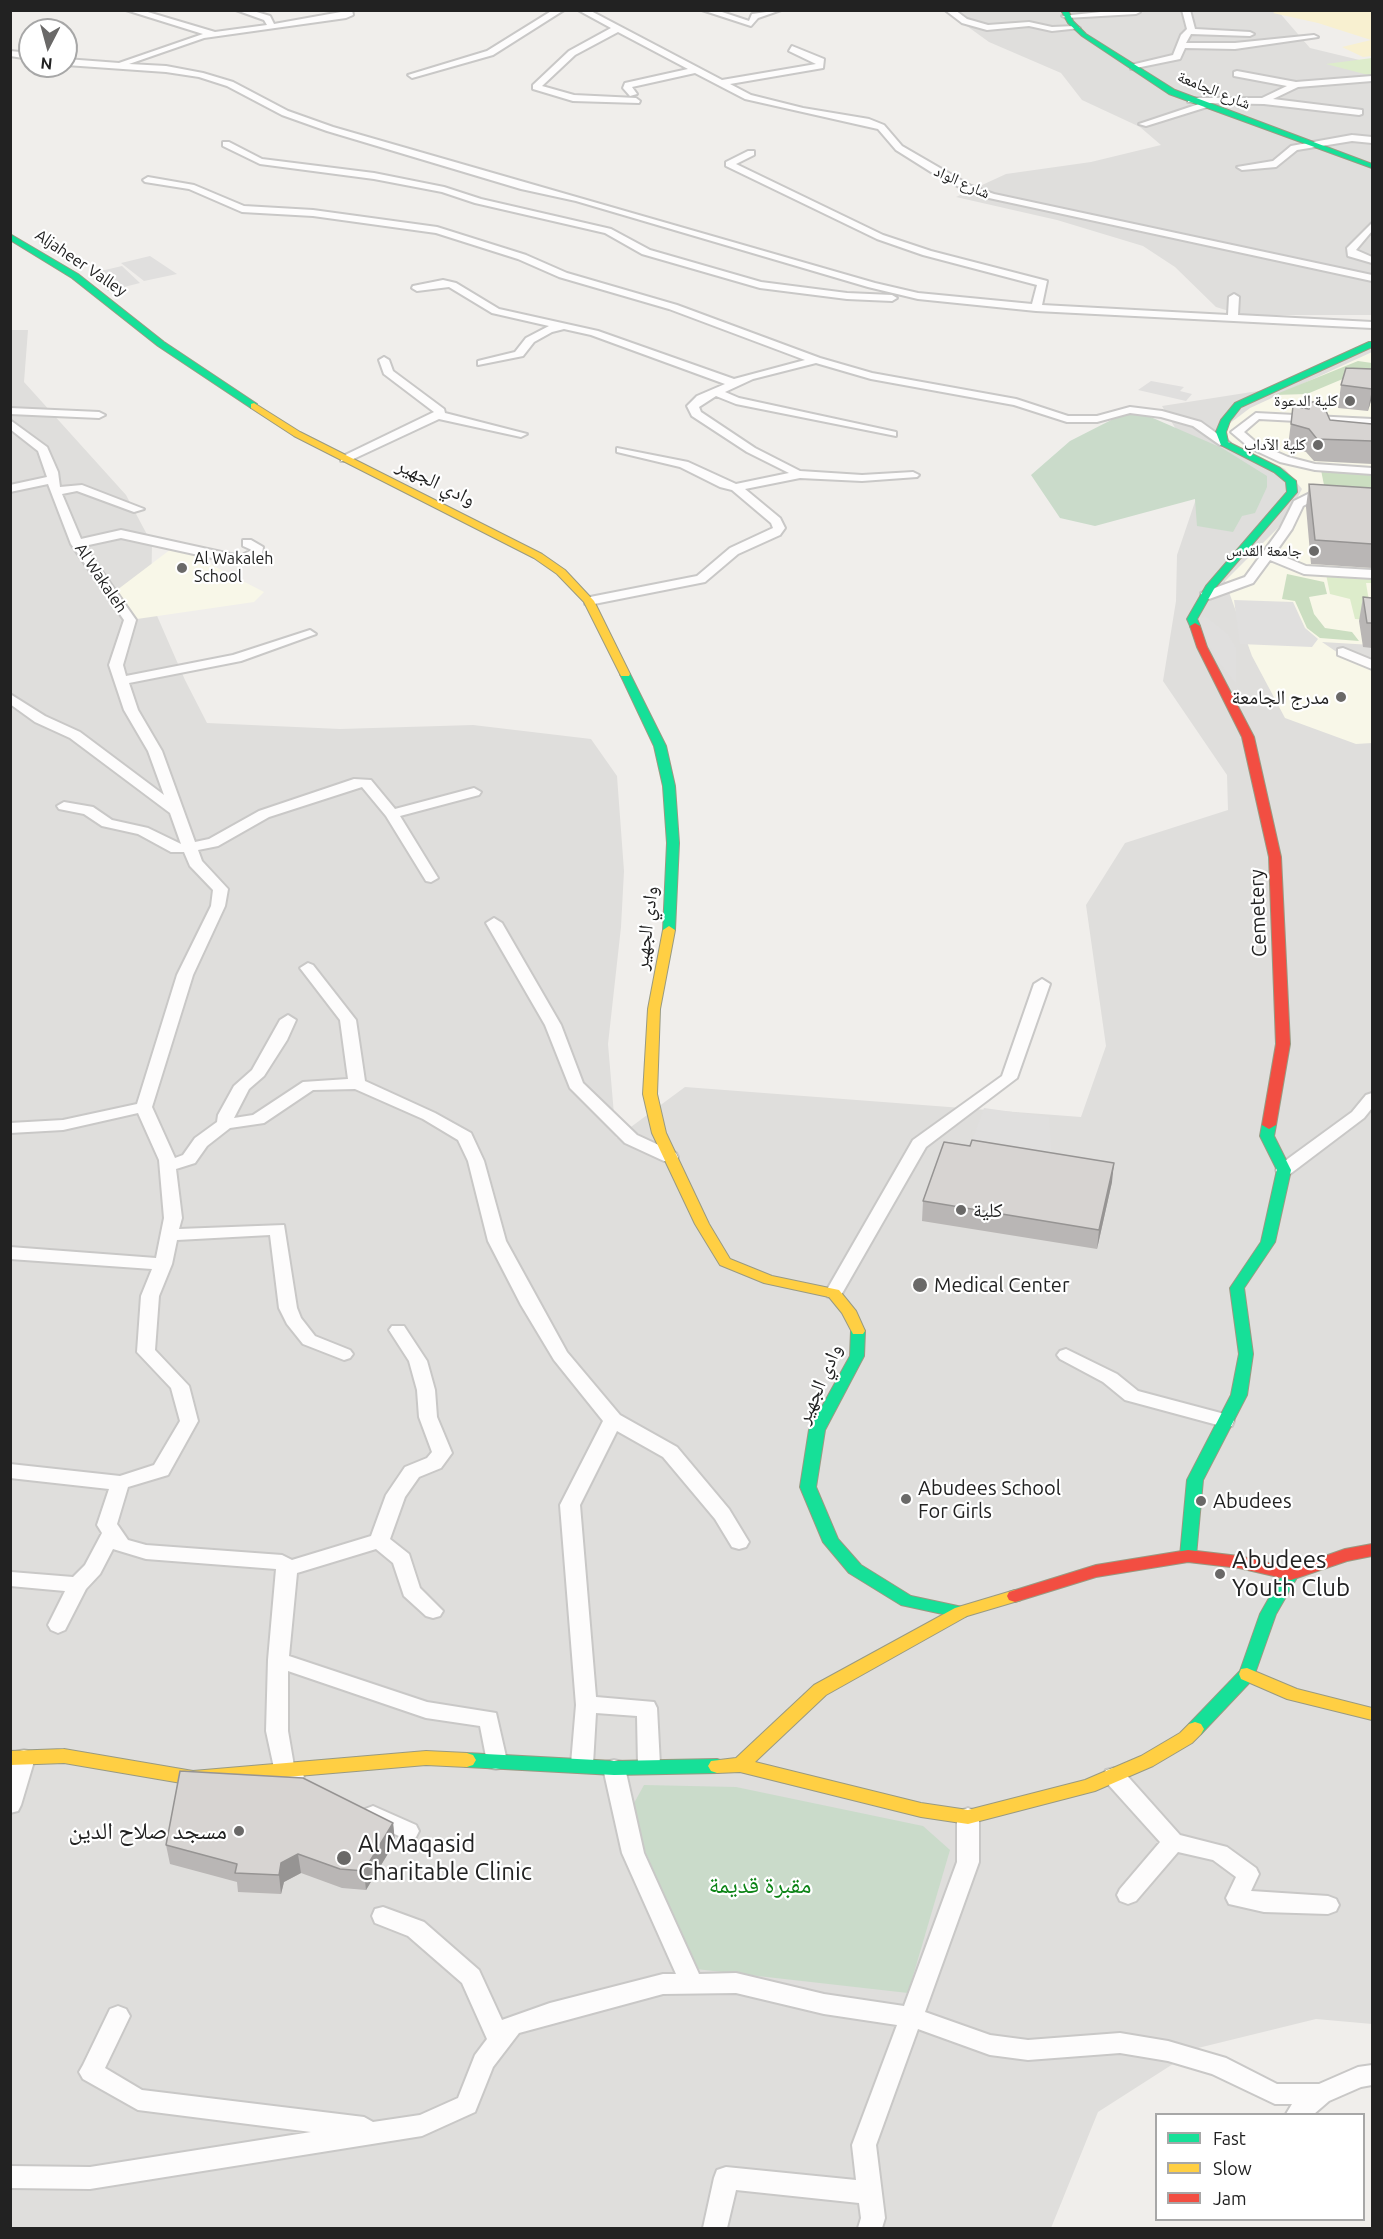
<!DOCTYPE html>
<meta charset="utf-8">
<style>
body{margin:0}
#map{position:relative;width:1383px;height:2239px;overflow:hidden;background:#f0eeeb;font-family:Ubuntu,sans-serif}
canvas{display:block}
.frame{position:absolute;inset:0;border:12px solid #222;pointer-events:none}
.legend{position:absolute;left:1155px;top:2113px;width:210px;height:108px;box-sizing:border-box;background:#fff;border:2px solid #a7a7a7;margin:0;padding:8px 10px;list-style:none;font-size:18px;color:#222}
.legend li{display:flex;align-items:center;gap:12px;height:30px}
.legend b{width:30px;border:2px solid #a7a7a7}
.north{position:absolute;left:18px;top:18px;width:60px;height:60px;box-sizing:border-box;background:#fff;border:2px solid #a7a7a7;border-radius:50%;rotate:186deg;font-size:16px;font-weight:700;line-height:24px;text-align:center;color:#222}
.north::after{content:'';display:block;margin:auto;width:21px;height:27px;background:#6a6968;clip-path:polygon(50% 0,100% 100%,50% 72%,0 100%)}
</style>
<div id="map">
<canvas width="1383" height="2239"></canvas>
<div class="frame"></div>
<ul class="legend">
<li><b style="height:8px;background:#16e098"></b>Fast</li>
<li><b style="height:8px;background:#ffcf43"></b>Slow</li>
<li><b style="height:8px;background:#f24e42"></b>Jam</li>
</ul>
<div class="north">N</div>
</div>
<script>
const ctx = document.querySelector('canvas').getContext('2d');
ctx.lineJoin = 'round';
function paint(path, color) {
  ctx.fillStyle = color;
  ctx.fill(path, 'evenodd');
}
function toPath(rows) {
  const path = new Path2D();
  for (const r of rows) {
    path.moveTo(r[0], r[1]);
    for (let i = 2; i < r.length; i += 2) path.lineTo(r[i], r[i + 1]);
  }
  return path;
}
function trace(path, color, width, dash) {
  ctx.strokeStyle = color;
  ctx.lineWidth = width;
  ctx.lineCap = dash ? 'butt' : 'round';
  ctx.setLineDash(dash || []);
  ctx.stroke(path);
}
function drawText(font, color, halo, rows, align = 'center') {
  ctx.font = font + ' Ubuntu,"Noto Naskh Arabic",sans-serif';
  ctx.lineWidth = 4.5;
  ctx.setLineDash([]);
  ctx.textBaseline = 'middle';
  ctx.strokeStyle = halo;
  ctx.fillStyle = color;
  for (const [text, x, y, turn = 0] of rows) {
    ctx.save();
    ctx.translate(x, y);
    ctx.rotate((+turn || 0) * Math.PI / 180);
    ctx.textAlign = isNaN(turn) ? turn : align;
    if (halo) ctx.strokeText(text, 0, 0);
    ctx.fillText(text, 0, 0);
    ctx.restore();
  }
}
paint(toPath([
 [946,11,1278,11,1310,48,1372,63,1372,315,1242,315,1216,307,1175,267,1143,246,1057,220,956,197,1006,174,1091,162,1161,145,1140,127,1082,100,1061,73,989,42],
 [10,330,28,330,24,382,126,495,152,544,151,602,185,680,207,723,340,729,473,725,591,739,617,776,624,871,621,927,608,1044,616,1138,685,1087,1081,1117,1106,1046,1086,905,1125,843,1228,810,1227,775,1163,681,1176,601,1177,555,1199,490,1186,446,1162,406,1271,389,1372,345,1372,2024,1316,2019,1198,2048,1098,2112,1051,2228,11,2228]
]), '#dfdedc');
paint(toPath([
 [1372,352,1372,645,1322,642,1347,659,1372,667,1372,743,1356,744,1285,718,1252,656,1225,581,1285,521,1302,489,1285,469,1231,442,1226,435,1229,424,1250,408],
 [175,546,264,592,254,602,137,619,117,590]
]), '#f8f7e8');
paint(toPath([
 [1372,58,1372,76,1326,64],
 [1326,574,1372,576,1372,583,1366,583,1372,620,1355,619,1350,599,1330,594]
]), '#ddeccb');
paint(toPath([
 [1358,361,1372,363,1372,380,1345,378,1307,394,1274,395],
 [1321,470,1372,473,1372,493,1325,490],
 [1287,574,1324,582,1327,594,1309,597,1314,614,1325,628,1352,632,1359,641,1320,638,1307,628,1295,601,1282,599]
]), '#cbdec1');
paint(toPath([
 [1276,11,1372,11,1372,56,1363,57,1342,47,1371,40,1318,23,1273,13]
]), '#f8f0d0');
paint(toPath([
 [1123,414,1146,415,1222,448,1267,476,1267,487,1255,513,1242,516,1233,532,1197,526,1195,499,1095,526,1060,518,1031,475,1070,441],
 [644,1785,736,1787,923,1826,950,1850,908,1993,696,1969,639,1837,633,1805]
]), '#cadbca');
paint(toPath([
 [150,256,177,274,144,281,121,263],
 [122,266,140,283,108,291,88,274],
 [1151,381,1184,387,1180,391,1192,394,1186,401,1138,390],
 [1234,600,1293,602,1305,628,1318,639,1312,647,1240,644],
 [1204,615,1228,634,1236,648,1236,684,1216,659,1199,622],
 [984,1108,1049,1117,1052,1162,971,1143]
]), '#e0dfde');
const street = toPath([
 [126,10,141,10,215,32,267,25,264,20,236,10,250,10,270,16,274,24,352,10,353,15,346,18,204,38,129,64,166,66,203,73,233,82,288,111,333,127,875,283,918,293,1032,304,1037,285,923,255,877,239,726,166,726,162,748,151,754,151,754,155,736,164,883,235,931,251,1047,281,1042,305,1228,315,1229,297,1234,294,1239,297,1238,315,1372,322,1372,328,1036,311,918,299,868,287,576,201,521,189,327,131,282,115,227,86,199,77,166,72,66,65,66,59,119,63,203,34,126,10],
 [553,10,564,10,493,55,412,78,408,75,487,51,553,10],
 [578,10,589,10,722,80,816,64,789,51,792,46,824,59,823,68,730,84,751,95,803,108,869,119,884,125,902,146,971,186,994,194,1372,275,1372,281,989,198,965,190,931,172,896,150,878,129,745,99,695,73,632,87,637,94,630,96,623,88,625,83,688,69,618,32,575,55,542,86,574,95,636,98,640,101,639,103,573,101,533,89,533,85,569,51,611,28,578,10],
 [702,10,716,10,749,21,752,14,781,10,758,18,751,26,702,10],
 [945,10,955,10,967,19,988,25,1029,22,1052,27,1076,26,1080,28,1052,31,1029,26,987,30,962,23,945,10],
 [1120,10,1140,12,1136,14,1066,18,1062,16,1120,10],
 [1182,10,1190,10,1195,29,1250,32,1254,34,1250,36,1191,34,1186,43,1235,43,1314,35,1318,37,1235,49,1185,48,1180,59,1131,69,1131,65,1173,55,1181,35,1187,29,1182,10],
 [10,51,30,53,30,59,10,56,10,51],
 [1237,71,1296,82,1372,76,1372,81,1298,87,1273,99,1362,110,1362,114,1359,115,1264,104,1206,103,1207,107,1146,126,1139,124,1202,103,1188,102,1188,98,1262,98,1287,86,1234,76,1234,72,1237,71],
 [1352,135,1372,137,1372,143,1352,141,1297,150,1276,167,1242,170,1237,167,1273,161,1291,146,1352,135],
 [223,142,229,142,262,159,374,173,444,187,481,199,611,229,650,250,761,282,847,293,892,295,897,298,892,301,847,299,760,288,642,254,605,233,475,203,442,192,374,179,260,164,223,146,223,142],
 [148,177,194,185,244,206,313,210,437,227,526,255,567,273,677,305,820,358,872,373,1016,399,1068,416,1097,416,1130,407,1162,411,1201,422,1230,443,1220,445,1193,426,1161,417,1130,413,1097,422,1067,422,1014,405,871,379,816,363,753,379,725,392,739,398,896,432,896,436,736,404,716,396,699,407,701,412,755,448,800,471,862,475,913,472,919,475,917,477,862,481,800,478,745,489,780,518,785,528,780,535,738,554,705,582,589,605,585,604,585,598,697,576,730,548,773,528,771,523,732,490,720,487,680,467,617,452,617,448,688,462,736,484,789,473,747,452,692,416,687,406,697,396,725,384,591,335,564,329,552,332,534,342,523,356,478,365,478,361,515,352,526,338,549,326,492,313,449,287,417,291,412,288,413,286,443,280,456,283,499,309,598,331,734,379,805,360,669,309,559,277,518,259,436,233,313,216,242,212,189,189,145,182,143,180,148,177],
 [1372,223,1372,231,1356,250,1372,257,1372,263,1348,256,1347,248,1372,223],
 [384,357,389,360,393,371,444,409,445,413,527,434,521,437,439,419,349,461,341,461,341,457,434,412,384,374,379,360,384,357],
 [10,408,99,412,105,415,99,418,10,414,10,408],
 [1256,413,1372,419,1372,425,1259,419,1244,432,1258,444,1288,457,1315,464,1372,468,1372,474,1315,470,1280,462,1250,448,1231,432,1256,413],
 [10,420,47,447,58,472,60,487,82,485,144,509,134,512,77,491,62,494,81,539,121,530,235,555,242,555,252,550,243,546,243,540,251,540,263,547,262,554,249,562,235,563,121,538,84,546,136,620,123,665,126,676,233,655,310,630,316,634,241,661,129,683,138,710,162,751,195,842,209,839,259,811,354,779,371,780,395,809,474,788,481,792,479,795,400,816,438,878,431,882,426,881,386,816,362,787,269,817,218,846,198,850,202,861,228,889,225,906,193,975,152,1107,175,1158,183,1155,195,1138,217,1122,218,1115,234,1086,252,1070,280,1020,288,1015,296,1020,287,1040,264,1076,249,1089,234,1118,253,1115,303,1082,348,1079,340,1020,300,968,308,963,313,965,356,1020,365,1081,435,1113,471,1133,484,1161,506,1241,567,1352,620,1415,677,1447,729,1509,749,1542,746,1547,739,1549,732,1547,715,1519,663,1457,617,1431,580,1505,596,1697,654,1702,657,1708,660,1765,657,1771,649,1773,641,1771,638,1765,637,1716,596,1713,593,1764,590,1770,582,1772,574,1770,571,1764,576,1705,560,1505,603,1421,554,1360,521,1305,488,1241,468,1161,458,1140,423,1119,355,1089,313,1090,264,1123,230,1128,207,1146,195,1163,176,1169,182,1218,179,1229,284,1225,297,1308,301,1318,315,1336,350,1350,353,1354,350,1358,344,1360,303,1344,287,1324,279,1308,270,1235,177,1240,172,1264,159,1296,155,1350,189,1386,198,1421,168,1475,128,1487,117,1524,128,1540,146,1545,282,1555,292,1560,371,1536,386,1495,405,1467,427,1458,432,1452,419,1417,417,1390,409,1361,389,1330,392,1326,404,1326,427,1361,435,1390,437,1417,452,1453,441,1468,419,1477,405,1497,390,1539,409,1554,420,1588,443,1611,440,1616,433,1618,426,1616,404,1596,393,1563,376,1549,297,1573,289,1656,427,1702,496,1713,507,1761,504,1767,496,1769,488,1767,480,1726,426,1718,288,1671,288,1731,294,1766,304,1776,301,1782,293,1784,276,1777,266,1731,268,1660,276,1569,146,1559,113,1549,100,1574,86,1589,65,1630,58,1633,51,1630,48,1625,65,1591,10,1586,11,1572,73,1577,85,1565,102,1533,97,1525,109,1489,10,1478,10,1464,120,1476,154,1465,180,1421,171,1388,137,1352,141,1296,152,1269,10,1259,10,1247,156,1258,164,1218,159,1160,138,1113,63,1130,10,1133,10,1123,63,1120,137,1104,177,975,211,906,213,890,190,866,184,852,171,852,138,834,102,826,84,814,59,809,57,806,64,802,93,807,112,820,148,828,181,844,170,813,70,738,35,722,10,704,10,694,45,716,80,732,164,795,148,751,124,710,109,665,124,620,71,544,48,484,10,492,10,485,47,477,38,451,10,429,10,420],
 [1320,488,1372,491,1372,498,1322,496,1303,506,1292,529,1275,553,1306,566,1372,570,1372,578,1304,574,1270,560,1253,583,1209,599,1201,599,1201,593,1245,577,1280,529,1294,501,1320,488],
 [1343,648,1372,660,1372,669,1338,655,1338,649,1343,648],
 [494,918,502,923,561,1025,583,1083,637,1135,676,1153,678,1157,676,1161,664,1161,625,1143,570,1088,545,1025,486,923,494,918],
 [1042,979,1050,984,1017,1078,926,1147,840,1297,828,1297,825,1293,913,1140,1002,1076,1034,984,1042,979],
 [1372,1093,1372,1108,1364,1118,1290,1174,1278,1174,1276,1170,1278,1166,1352,1112,1366,1095,1372,1093],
 [1066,1349,1117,1374,1138,1391,1232,1416,1234,1421,1232,1426,1225,1427,1125,1400,1103,1382,1060,1359,1057,1355,1060,1351,1066,1349],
 [24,1750,32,1752,35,1758,21,1805,18,1811,10,1813,10,1767,16,1752,24,1750],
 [614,1760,622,1762,625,1768,644,1853,699,1974,736,1973,824,1994,904,2006,957,1862,957,1817,960,1811,968,1808,976,1811,979,1817,979,1862,925,2012,990,2035,1028,2040,1120,2033,1168,2041,1226,2058,1277,2084,1319,2084,1358,2067,1372,2065,1372,2085,1361,2087,1329,2101,1314,2114,1286,2114,1292,2104,1275,2104,1212,2074,1168,2061,1120,2053,1028,2060,990,2055,918,2029,876,2145,885,2218,882,2228,858,2228,861,2218,859,2203,736,2190,727,2228,703,2228,714,2178,717,2170,726,2167,856,2180,852,2145,897,2025,824,2014,736,1993,663,1994,519,2033,493,2067,475,2112,422,2136,90,2189,10,2188,10,2166,90,2167,311,2132,138,2110,83,2079,79,2072,83,2065,110,2009,118,2006,126,2009,130,2016,105,2068,142,2090,364,2117,373,2122,420,2115,458,2098,475,2055,487,2039,462,1983,408,1936,375,1923,372,1916,375,1909,383,1907,424,1922,479,1970,502,2020,550,2003,663,1974,676,1974,622,1853,603,1768,606,1762,614,1760],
 [1114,1768,1122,1770,1180,1835,1227,1847,1256,1868,1259,1874,1251,1891,1328,1896,1336,1899,1339,1905,1336,1911,1328,1914,1264,1912,1229,1904,1226,1898,1236,1877,1213,1860,1178,1852,1136,1901,1128,1904,1120,1901,1117,1895,1120,1889,1160,1842,1106,1782,1103,1776,1106,1770,1114,1768],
 [373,1806,416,1825,419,1831,416,1837,408,1840,365,1821,362,1815,365,1809,373,1806]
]);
const fast = toPath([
 [1061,10,1068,10,1073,21,1086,34,1175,90,1372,164,1372,168,1169,94,1082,36,1068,23,1061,10],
 [10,234,78,274,164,342,257,404,257,408,251,408,158,346,72,278,10,240,10,234],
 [1369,342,1372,342,1372,347,1241,407,1230,421,1226,432,1228,442,1280,468,1296,481,1297,492,1214,589,1197,619,1200,626,1199,628,1191,628,1187,619,1206,586,1287,492,1286,482,1274,472,1221,445,1216,432,1221,420,1235,403,1369,342],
 [625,671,630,674,666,746,675,786,679,843,675,930,669,934,663,930,667,843,663,786,654,746,620,674,625,671],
 [1269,1121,1276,1125,1274,1136,1291,1170,1275,1242,1244,1288,1253,1354,1247,1395,1203,1480,1196,1556,1194,1560,1188,1562,1182,1560,1180,1556,1187,1480,1231,1395,1239,1354,1230,1288,1261,1242,1277,1170,1260,1136,1262,1125,1269,1121],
 [858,1326,863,1328,865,1331,864,1356,825,1430,816,1487,838,1539,861,1565,911,1596,967,1608,969,1612,967,1616,961,1618,901,1605,849,1573,823,1542,800,1487,809,1430,850,1356,851,1331,853,1328,858,1326],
 [1291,1568,1297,1570,1299,1574,1276,1614,1253,1679,1201,1734,1195,1736,1189,1734,1186,1729,1189,1724,1240,1671,1260,1614,1285,1570,1291,1568],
 [467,1753,614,1761,717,1759,723,1761,726,1766,723,1771,717,1773,614,1775,467,1767,461,1765,458,1760,461,1755,467,1753]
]);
const slow = toPath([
 [254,403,300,432,542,554,565,570,594,601,630,674,629,676,621,676,584,602,557,574,534,558,294,436,251,408,251,404,254,403],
 [669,926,675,930,660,1009,657,1094,666,1133,709,1224,730,1259,772,1276,839,1290,856,1311,865,1331,863,1334,853,1334,842,1313,829,1297,764,1283,720,1265,695,1224,652,1133,643,1094,648,1009,663,930,669,926],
 [1015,1590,1021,1592,1023,1596,1021,1600,967,1616,826,1695,755,1762,921,1803,968,1810,1085,1780,1141,1756,1180,1733,1189,1724,1195,1722,1201,1724,1204,1729,1201,1734,1192,1743,1153,1766,1095,1791,968,1824,921,1817,740,1772,717,1773,711,1771,708,1766,711,1761,736,1758,814,1685,955,1608,1015,1590],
 [1247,1668,1297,1689,1372,1708,1372,1720,1287,1699,1241,1679,1239,1674,1241,1669,1247,1668],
 [64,1749,193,1771,426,1751,467,1753,473,1755,476,1760,473,1765,467,1767,426,1765,193,1785,64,1763,10,1765,10,1751,64,1749]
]);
const jam = toPath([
 [1195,623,1200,626,1207,647,1254,737,1281,857,1290,1044,1276,1125,1269,1129,1262,1125,1276,1044,1269,857,1242,737,1197,647,1190,626,1195,623],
 [1372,1544,1372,1556,1347,1561,1291,1580,1239,1568,1188,1562,1096,1577,1015,1602,1009,1600,1007,1596,1009,1592,1096,1565,1188,1550,1239,1556,1291,1568,1345,1549,1372,1544]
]);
trace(street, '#c9c8c7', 4);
trace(fast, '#999a82', 2);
trace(slow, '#999a82', 2);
trace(jam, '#999a82', 2);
paint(street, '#fdfcfc');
paint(fast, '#16e098');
paint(slow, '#ffcf43');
paint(jam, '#f24e42');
paint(toPath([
 [1372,369,1372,397,1368,411,1338,408,1341,385],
 [1293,406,1330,420,1372,424,1372,464,1314,461,1306,452,1288,446],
 [1309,484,1372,488,1372,569,1372,568,1311,564,1306,507],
 [1363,597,1372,598,1372,648,1363,647,1359,621],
 [1112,1182,1097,1249,922,1221,923,1201],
 [393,1823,395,1842,366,1890,342,1888,301,1873,284,1882,281,1894,238,1892,237,1882,170,1864,166,1845]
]), '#b9b6b5');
paint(toPath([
 [1372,386,1372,397,1368,411,1372,389],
 [1114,1163,1112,1182,1097,1249,1099,1230],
 [393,1823,395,1842,366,1890,364,1871],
 [298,1854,301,1873,284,1882,281,1894,279,1875,281,1863]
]), '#969493');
const building = toPath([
 [1346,368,1372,369,1372,389,1341,385,1346,368],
 [1311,402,1322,402,1330,420,1372,424,1372,441,1317,439,1309,429,1291,424,1293,406,1309,409,1311,402],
 [1309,484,1372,488,1372,544,1315,540,1309,484],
 [1363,597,1372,598,1372,623,1367,623,1363,597],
 [972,1140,1114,1163,1099,1230,923,1201,944,1142,970,1146,972,1140],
 [180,1771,303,1778,393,1823,364,1871,340,1869,298,1854,281,1863,279,1875,235,1873,237,1864,166,1845,180,1771]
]);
paint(building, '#d7d4d2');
trace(building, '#969493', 1.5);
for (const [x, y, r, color] of [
 [1350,401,6,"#6a6968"],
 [1318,445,6,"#6a6968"],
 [1314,551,6,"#6a6968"],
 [182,568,6,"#6a6968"],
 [1341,697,6,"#6a6968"],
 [961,1210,6,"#6a6968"],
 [920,1285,8,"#6a6968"],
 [906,1499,6,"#6a6968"],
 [1201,1501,6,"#6a6968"],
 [1220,1574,6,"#6a6968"],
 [239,1831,6,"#6a6968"],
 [344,1858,8,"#6a6968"]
]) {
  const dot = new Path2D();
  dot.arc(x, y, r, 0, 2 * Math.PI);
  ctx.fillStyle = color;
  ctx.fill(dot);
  trace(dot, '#fff', 2);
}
drawText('16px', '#222', '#fff', [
 ["شارع الجامعة",1214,90,22],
 ["شارع الواد",962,182,24],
 ["Aljaheer Valley",81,263,34],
 ["Al Wakaleh",101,578,56]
]);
drawText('16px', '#222', '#fff', [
 ["كلية الدعوة",1338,401],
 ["كلية الآداب",1306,445],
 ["جامعة القدس",1302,551],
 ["Al Wakaleh",194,559,"left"],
 ["School",194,577,"left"]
], 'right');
drawText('20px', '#222', '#fff', [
 ["وادي الجهير",436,482,26],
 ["Cemetery",1258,913,-92],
 ["وادي الجهير",646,928,-83],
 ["وادي الجهير",819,1384,-66]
]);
drawText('20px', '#222', '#fff', [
 ["مدرج الجامعة",1329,697,"right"],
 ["كلية",973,1210],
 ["Medical Center",934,1285],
 ["Abudees School",918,1488],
 ["For Girls",918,1511],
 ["Abudees",1213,1501]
], 'left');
drawText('24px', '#222', '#fff', [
 ["Abudees",1232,1560],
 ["Youth Club",1232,1588],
 ["مسجد صلاح الدين",227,1831,"right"],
 ["Al Maqasid",358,1844],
 ["Charitable Clinic",358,1872]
], 'left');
drawText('24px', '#0c8416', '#fff', [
 ["مقبرة قديمة",760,1885]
]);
</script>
